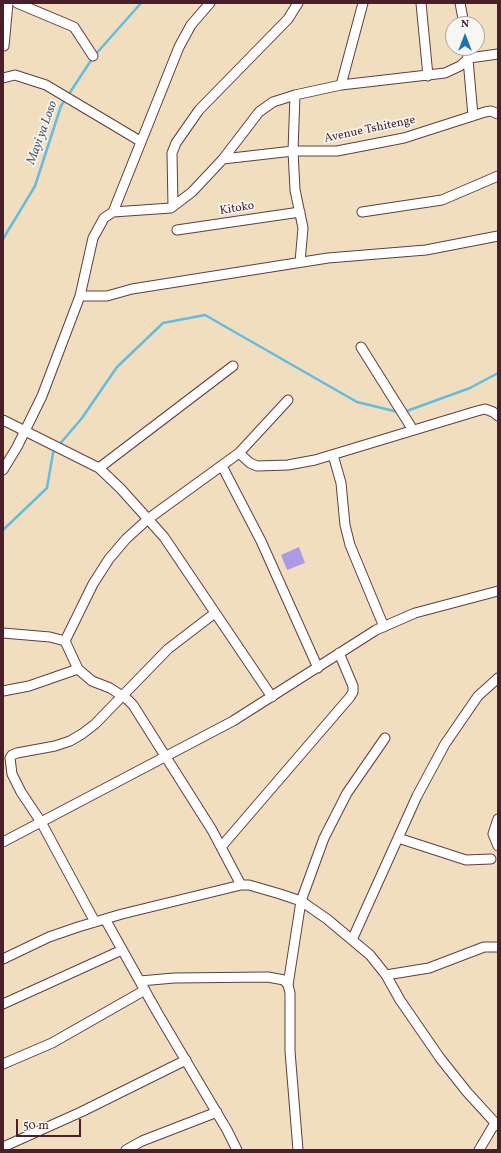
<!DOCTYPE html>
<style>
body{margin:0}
#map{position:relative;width:501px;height:1153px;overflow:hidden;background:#f1debf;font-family:Vollkorn,serif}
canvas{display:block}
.frame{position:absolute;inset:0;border:4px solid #4a1f2b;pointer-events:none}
.north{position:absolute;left:445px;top:16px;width:40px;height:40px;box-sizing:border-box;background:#f6f6f2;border:1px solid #b1a0a2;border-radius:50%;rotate:0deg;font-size:11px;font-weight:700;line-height:16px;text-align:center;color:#4a1f2b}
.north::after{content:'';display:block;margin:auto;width:14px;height:18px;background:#1f6fb2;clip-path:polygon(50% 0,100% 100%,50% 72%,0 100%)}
.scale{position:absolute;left:16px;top:1119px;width:65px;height:18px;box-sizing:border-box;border:2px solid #4a1f2b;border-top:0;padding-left:5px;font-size:12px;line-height:14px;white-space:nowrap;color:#4a1f2b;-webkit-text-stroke:3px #f6f6f2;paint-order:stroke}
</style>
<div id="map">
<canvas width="501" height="1153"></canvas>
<div class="frame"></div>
<div class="north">N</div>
<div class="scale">50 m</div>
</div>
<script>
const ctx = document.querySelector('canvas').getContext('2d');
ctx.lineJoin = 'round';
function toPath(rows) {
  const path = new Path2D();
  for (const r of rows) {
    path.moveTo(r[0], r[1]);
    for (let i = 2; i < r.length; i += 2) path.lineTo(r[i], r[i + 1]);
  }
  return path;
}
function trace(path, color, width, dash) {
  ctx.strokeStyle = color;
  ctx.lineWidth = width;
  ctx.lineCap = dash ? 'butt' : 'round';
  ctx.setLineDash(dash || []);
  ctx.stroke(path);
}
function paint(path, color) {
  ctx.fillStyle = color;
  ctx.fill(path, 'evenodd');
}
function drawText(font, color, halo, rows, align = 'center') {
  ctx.font = font + ' Vollkorn,serif';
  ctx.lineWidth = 3.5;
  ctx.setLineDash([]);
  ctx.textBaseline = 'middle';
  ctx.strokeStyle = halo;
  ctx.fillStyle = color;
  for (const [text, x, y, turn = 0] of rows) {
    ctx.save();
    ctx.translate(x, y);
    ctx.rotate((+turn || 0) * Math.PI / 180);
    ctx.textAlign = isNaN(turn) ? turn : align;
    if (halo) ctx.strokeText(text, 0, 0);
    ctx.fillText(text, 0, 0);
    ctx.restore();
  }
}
trace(toPath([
 [95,55,141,3],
 [3,239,35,186,61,106,92,59],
 [404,412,470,388,498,373],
 [59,445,82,418,117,367,163,323,205,315,357,402,398,412],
 [3,530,47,488,53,453,56,449]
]), '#62bde0', 2.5);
paint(toPath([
 [299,547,305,563,287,570,281,555]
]), '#ad9ae5');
const minor = toPath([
 [17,3,74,27,93,56],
 [421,3,428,76],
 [460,3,464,24],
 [4,46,8,3],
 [467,48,473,116],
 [3,78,15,75,46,85,140,141],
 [341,85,363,3],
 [295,95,293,151,295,190,303,228,300,262],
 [223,159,293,151,337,151,404,138,485,112,491,111,498,114],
 [173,206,172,153,176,143,199,110,288,19,298,3],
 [113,212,171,208,192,192,223,159,259,112,273,102,295,95,341,85,445,73,460,66,469,58,498,54],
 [362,212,442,200,498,176],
 [177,230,300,212],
 [80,296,107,296,132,289,328,258,426,250,498,236],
 [361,347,413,430],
 [3,420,99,468,121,489,164,537,272,697],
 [239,453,250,463,257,466,288,465,315,460,477,411,485,409,493,412,498,416],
 [333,455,341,483,345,525,350,545,384,627],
 [222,466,261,541,318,668],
 [99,468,233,366],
 [3,470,17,447,42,396,80,296,93,238,104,218,113,212,179,47,191,25,210,3],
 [3,633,50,637,65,641,78,669,92,681,110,688,127,699,133,705,212,830,241,885],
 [65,641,93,584,109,559,126,539,148,519,239,453,288,400],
 [3,691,29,686,78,669],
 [498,819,493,834,498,846],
 [398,838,466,860,491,859],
 [3,842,233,721,376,630,415,613,498,591],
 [221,847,350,697,353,692,353,686,339,653],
 [105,919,157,1012,227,1130,237,1150],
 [95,922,41,822,21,792,12,774,10,758,12,755,17,753,55,746,70,741,82,734,95,724,168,649,215,613],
 [352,940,417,796,445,744,478,696,498,678],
 [3,959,49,937,78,927,122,914,241,885,249,885,280,894,301,901,327,919,370,955,386,975,400,1000,440,1058,467,1092,498,1126],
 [386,975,429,968,484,947,498,947],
 [140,981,174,978,268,977,284,980,288,985,290,993,290,1051,298,1150],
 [288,985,301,901,324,838,347,793,385,738],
 [3,1004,122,950],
 [3,1064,52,1043,145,990],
 [3,1147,81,1112,186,1060],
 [126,1150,142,1141,217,1112],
 [479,1150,495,1123]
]);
trace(minor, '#633c41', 11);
trace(minor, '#fff', 9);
drawText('12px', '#4a1f2b', '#f6f6f2', [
 ["Avenue Tshitenge",370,130,-12],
 ["Kitoko",237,209,-9]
]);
drawText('italic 13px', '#52566a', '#f6f6f2', [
 ["Mayi ya Loso",43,133,-70]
]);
</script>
